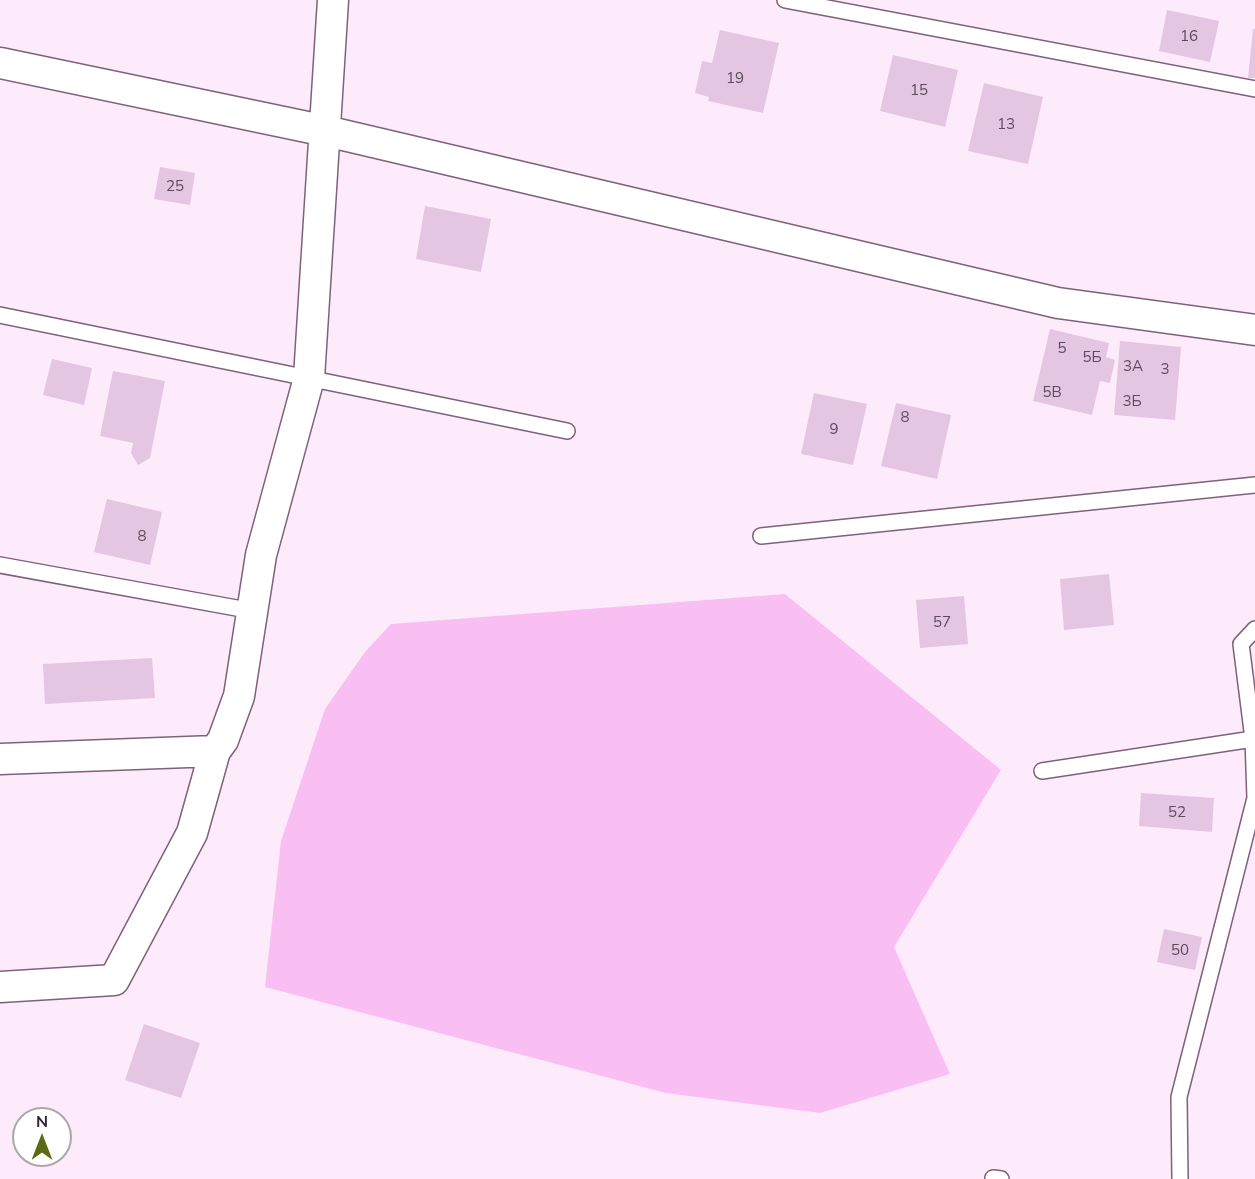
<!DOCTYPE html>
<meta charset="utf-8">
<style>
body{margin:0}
#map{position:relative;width:1255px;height:1179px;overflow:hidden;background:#fdeafb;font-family:Mulish,sans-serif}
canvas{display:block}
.north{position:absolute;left:12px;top:1107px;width:60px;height:60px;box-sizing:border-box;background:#fefefe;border:2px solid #aba7ab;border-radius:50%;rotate:0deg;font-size:16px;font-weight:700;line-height:24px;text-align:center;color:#2f242e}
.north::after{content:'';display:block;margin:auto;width:21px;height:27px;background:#5b6a14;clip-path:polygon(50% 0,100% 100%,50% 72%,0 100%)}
</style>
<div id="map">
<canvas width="1255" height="1179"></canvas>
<div class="north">N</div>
</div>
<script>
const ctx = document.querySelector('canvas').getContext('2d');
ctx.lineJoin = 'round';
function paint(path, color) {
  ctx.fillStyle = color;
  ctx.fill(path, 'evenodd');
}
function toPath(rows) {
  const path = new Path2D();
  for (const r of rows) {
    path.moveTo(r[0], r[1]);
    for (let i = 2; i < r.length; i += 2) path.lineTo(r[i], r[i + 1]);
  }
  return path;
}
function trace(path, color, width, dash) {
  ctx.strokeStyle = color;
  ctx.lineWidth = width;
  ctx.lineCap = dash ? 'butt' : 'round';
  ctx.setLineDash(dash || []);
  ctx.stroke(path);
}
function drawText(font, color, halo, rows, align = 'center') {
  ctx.font = font + ' Mulish,sans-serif';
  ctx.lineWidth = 6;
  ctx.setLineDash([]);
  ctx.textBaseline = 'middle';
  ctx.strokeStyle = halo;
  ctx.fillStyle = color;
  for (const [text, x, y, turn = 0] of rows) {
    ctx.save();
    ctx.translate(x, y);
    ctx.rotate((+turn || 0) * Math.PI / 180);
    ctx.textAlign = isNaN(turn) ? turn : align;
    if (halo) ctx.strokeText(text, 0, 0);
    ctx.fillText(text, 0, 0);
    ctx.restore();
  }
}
paint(toPath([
 [785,594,1001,770,894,947,950,1074,820,1113,666,1093,265,987,281,841,325,709,365,652,391,624]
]), '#f9bff3');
paint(toPath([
 [1167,10,1219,21,1210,62,1159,51],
 [1253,29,1255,29,1255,78,1248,78],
 [720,30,779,43,763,113,708,101,709,97,695,93,702,61,712,63],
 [893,55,958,70,945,127,880,111],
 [984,83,1043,97,1028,164,968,151],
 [160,167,195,173,190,205,154,199],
 [425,206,491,219,481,272,416,259],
 [1050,329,1109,343,1106,357,1115,360,1110,383,1100,381,1092,415,1033,401],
 [1120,341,1181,347,1175,420,1114,415],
 [52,359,92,368,84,405,43,395],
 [113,371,165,381,150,458,138,465,131,453,133,443,100,436],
 [814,393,867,404,853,465,801,454],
 [896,403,951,415,937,479,881,466],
 [107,499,162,512,150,565,94,552],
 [1109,574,1114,625,1064,630,1060,579],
 [964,596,968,644,920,648,916,600],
 [152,658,155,698,45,704,43,664],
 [1141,793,1214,798,1212,832,1139,826],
 [1164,929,1202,937,1195,970,1157,962],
 [144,1024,200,1043,181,1098,125,1080]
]), '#e5c6e2');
const lane = toPath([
 [785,0,1255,89],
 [0,315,567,431],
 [761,536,1255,485],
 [0,565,253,611],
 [1253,739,1241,644,1255,629],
 [1042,771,1253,739,1255,798,1179,1097,1180,1179],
 [993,1178,1001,1179]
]);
const street = toPath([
 [0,63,326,131,1058,303,1255,330],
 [0,759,215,751],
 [0,987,114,980,192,833,215,751,223,740,239,696,261,555,309,378,333,0]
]);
trace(lane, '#7d627a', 18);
trace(street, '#7d627a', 33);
trace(lane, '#fff', 15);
trace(street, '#fff', 30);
drawText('15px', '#5c4c5b', null, [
 ["16",1189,36],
 ["19",735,78],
 ["15",919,90],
 ["13",1006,124],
 ["25",175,186],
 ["5",1062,348],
 ["5Б",1092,357],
 ["3А",1133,366],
 ["3",1165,369],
 ["5В",1052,392],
 ["3Б",1132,401],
 ["8",905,417],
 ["9",834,429],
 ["8",142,536],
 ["57",942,622],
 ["52",1177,812],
 ["50",1180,950]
]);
</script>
